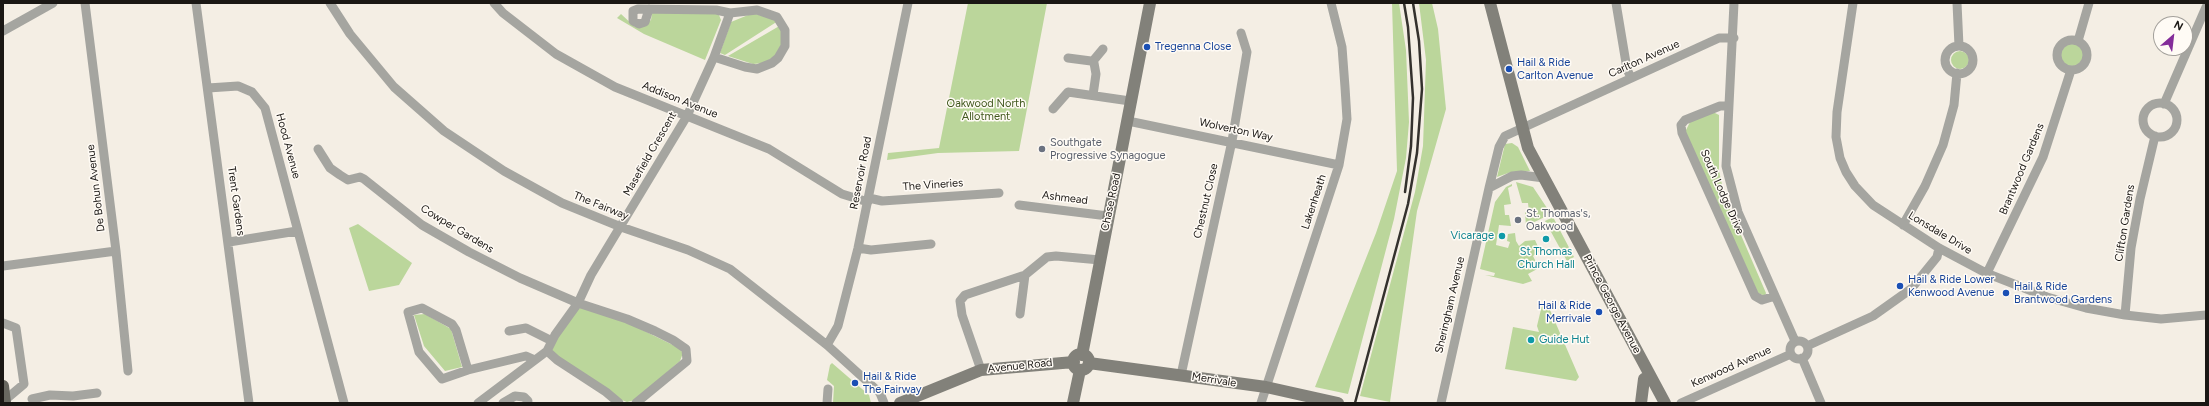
<!DOCTYPE html>
<style>
body{margin:0}
#map{position:relative;width:2209px;height:406px;overflow:hidden;background:#f4eee4;font-family:Figtree,sans-serif}
canvas{display:block}
.frame{position:absolute;inset:0;border:4px solid #1a1714;pointer-events:none}
.north{position:absolute;left:2153px;top:16px;width:40px;height:40px;box-sizing:border-box;background:#fffbf5;border:1px solid #a3a09b;border-radius:50%;rotate:28deg;font-size:11px;font-weight:700;line-height:16px;text-align:center;color:#1a1714}
.north::after{content:'';display:block;margin:auto;width:14px;height:18px;background:#842d9a;clip-path:polygon(50% 0,100% 100%,50% 72%,0 100%)}
</style>
<div id="map">
<canvas width="2209" height="406"></canvas>
<div class="frame"></div>
<div class="north">N</div>
</div>
<script>
const ctx = document.querySelector('canvas').getContext('2d');
ctx.lineJoin = 'round';
function paint(path, color) {
  ctx.fillStyle = color;
  ctx.fill(path, 'evenodd');
}
function toPath(rows) {
  const path = new Path2D();
  for (const r of rows) {
    if (r.length === 3) {
      path.moveTo(r[0] + r[2], r[1]);
      path.arc(r[0], r[1], r[2], 0, 2 * Math.PI);
      continue;
    }
    path.moveTo(r[0], r[1]);
    for (let i = 2; i < r.length; i += 2) path.lineTo(r[i], r[i + 1]);
  }
  return path;
}
function trace(path, color, width, dash) {
  ctx.strokeStyle = color;
  ctx.lineWidth = width;
  ctx.lineCap = dash ? 'butt' : 'round';
  ctx.setLineDash(dash || []);
  ctx.stroke(path);
}
function drawText(font, color, halo, rows, align = 'center') {
  ctx.font = font + ' Figtree,sans-serif';
  ctx.lineWidth = 3;
  ctx.setLineDash([]);
  ctx.textBaseline = 'middle';
  ctx.strokeStyle = halo;
  ctx.fillStyle = color;
  for (const [text, x, y, turn = 0] of rows) {
    ctx.save();
    ctx.translate(x, y);
    ctx.rotate((+turn || 0) * Math.PI / 180);
    ctx.textAlign = isNaN(turn) ? turn : align;
    if (halo) ctx.strokeText(text, 0, 0);
    ctx.fillText(text, 0, 0);
    ctx.restore();
  }
}
paint(toPath([
 [968,3,1047,3,1019,151,938,153,887,160,888,153,939,148],
 [1392,3,1399,3,1406,50,1409,122,1406,158,1394,219,1348,394,1315,387,1376,233,1397,171],
 [1419,3,1432,3,1438,29,1446,109,1417,211,1390,402,1360,396,1415,192,1423,146,1426,60],
 [714,11,719,15,721,20,705,60,644,34,617,18,621,14,635,27,643,26,651,20,652,13],
 [753,13,778,21,725,55,720,53,731,22],
 [781,25,781,45,775,56,764,63,753,64,728,56],
 [2072,55,11],
 [1960,60,9],
 [1713,112,1719,115,1719,171,1725,198,1766,293,1765,296,1758,293,1685,132,1690,122],
 [1512,143,1518,147,1530,171,1511,172,1497,177,1505,144],
 [1516,182,1533,187,1551,214,1526,226,1525,212,1529,212,1528,203,1522,203],
 [1512,184,1512,186,1508,188,1511,204,1504,205,1505,215,1509,215,1511,226,1499,225,1496,245,1508,248,1510,242,1507,241,1508,234,1515,233,1516,241,1519,246,1525,241,1535,240,1540,251,1533,256,1539,268,1528,274,1532,281,1523,284,1485,275,1494,276,1495,273,1480,269,1495,202,1506,187],
 [1553,217,1574,257,1567,261,1545,221],
 [358,224,412,263,399,285,369,291,349,228],
 [1547,303,1579,377,1576,381,1505,369,1513,327,1539,332,1537,326,1542,305],
 [582,307,622,320,679,348,683,353,680,361,635,400,627,402,619,399,557,357,552,351,552,347,574,311],
 [425,314,451,329,462,367,445,371,424,346,414,315],
 [832,363,869,395,871,403,833,403,834,386,827,380,830,365]
]), '#bbd69b');
trace(toPath([
 [85,3,116,251,128,371],
 [196,3,249,403],
 [330,3,350,34,394,87,444,131,504,171,562,203,621,227,688,250,730,269,827,345,880,393,884,403],
 [494,3,503,13,556,54,615,87,769,149,842,194,868,202],
 [1616,3,1627,69,1631,78],
 [1734,3,1726,166,1738,212,1795,341],
 [1853,3,1837,112,1836,137,1840,158,1846,172,1855,186,1873,205,1939,248,1986,273,2047,297,2086,308,2125,315,2161,319,2206,315],
 [1957,3,1959,46],
 [3,31,53,3],
 [2072,55,15],
 [2078,41,2089,3],
 [1959,60,14],
 [714,57,745,67,757,69,772,63,778,58,785,46,785,30,777,17,757,10,730,13],
 [1068,58,1091,61,1094,63,1096,74,1093,95],
 [1093,61,1103,49],
 [208,88,238,86,252,92,265,108,344,403],
 [2160,120,17],
 [2164,104,2206,7],
 [1728,106,1720,106,1685,120,1681,125,1682,133,1755,296,1762,300,1775,296],
 [1053,109,1068,92,1130,101],
 [1128,121,1339,165],
 [318,149,330,168,340,175,348,180,360,177,364,179,422,225,469,252,520,278,578,303,627,319,655,331,673,340,686,349,687,361,636,403],
 [1489,188,1512,176,1521,175,1544,178],
 [869,198,882,201,999,193],
 [1019,205,1108,216],
 [1903,225,1925,186,1943,145,1954,105,1957,73],
 [229,242,297,231],
 [858,248,871,250,931,244],
 [3,266,116,251],
 [1987,273,2043,157,2071,70],
 [1020,314,1025,275,1047,257,1056,256,1100,260],
 [2125,315,2131,248,2140,199,2155,136],
 [3,323,16,328,24,384,5,400],
 [509,331,526,328,552,341],
 [1799,350,9],
 [827,345,838,326,858,248,908,3],
 [1807,346,1873,316,1911,289,1937,257,1939,248],
 [1802,358,1821,403],
 [468,370,456,330,452,324,422,308,408,312,419,352,442,379,468,370,526,356,535,360],
 [981,370,962,315,960,301,965,295,1025,275],
 [1181,375,1232,141,1247,52,1241,33],
 [32,399,50,395,73,396,97,393],
 [478,403,547,351],
 [503,403,515,396,524,397,528,401],
 [619,403,606,392,557,360,547,351,555,335,578,303,591,275,687,116,714,57,730,13,716,10,638,9,633,11,633,21,639,24,645,22,649,9],
 [827,403,828,389],
 [1261,403,1339,165,1347,119,1345,87,1342,47,1331,3],
 [1441,403,1489,188,1499,147,1505,136,1719,38,1734,38],
 [1681,403,1791,354]
]), '#a5a5a0', 9);
trace(toPath([
 [1490,3,1528,148,1665,403],
 [1081,362,8],
 [1082,355,1150,3],
 [1089,363,1266,387,1338,403],
 [900,403,981,370,1074,362],
 [1073,403,1080,370],
 [1641,403,1644,379,1650,375]
]), '#82817a', 12);
trace(toPath([
 [3,386,5,403]
]), '#696860', 12);
trace(toPath([
 [1404,3,1408,27,1413,98,1411,146,1405,192],
 [1355,403,1408,204,1417,153,1422,89,1419,41,1413,3]
]), '#34312d', 2.5);
for (const [x, y, r, color] of [
 [1147,47,4,"#1a4fb4"],
 [1509,69,4,"#1a4fb4"],
 [1042,149,4,"#6b7280"],
 [1518,220,4,"#6b7280"],
 [1502,236,4,"#0f9aa8"],
 [1546,239,4,"#0f9aa8"],
 [1900,286,4,"#1a4fb4"],
 [2006,293,4,"#1a4fb4"],
 [1599,312,4,"#1a4fb4"],
 [1531,340,4,"#0f9aa8"],
 [855,383,4,"#1a4fb4"]
]) {
  const dot = new Path2D();
  dot.arc(x, y, r, 0, 2 * Math.PI);
  ctx.fillStyle = color;
  ctx.fill(dot);
  trace(dot, '#fffbf5', 1.5);
}
drawText('11px', '#164399', '#fffbf5', [
 ["Tregenna Close",1155,47],
 ["Hail & Ride",1517,63],
 ["Carlton Avenue",1517,76],
 ["Hail & Ride Lower",1908,280],
 ["Kenwood Avenue",1908,293],
 ["Hail & Ride",2014,287],
 ["Brantwood Gardens",2014,300],
 ["Hail & Ride",1591,306,"right"],
 ["Merrivale",1591,319,"right"],
 ["Hail & Ride",863,377],
 ["The Fairway",863,390]
], 'left');
drawText('11px', '#1a1714', '#fffbf5', [
 ["Carlton Avenue",1644,59,-24],
 ["Addison Avenue",680,100,22],
 ["Wolverton Way",1236,130,12],
 ["Hood Avenue",288,146,75],
 ["Masefield Crescent",650,154,-60],
 ["Brantwood Gardens",2022,169,-67],
 ["Reservoir Road",861,173,-79],
 ["The Vineries",933,185,-4],
 ["De Bohun Avenue",96,188,-97],
 ["South Lodge Drive",1722,192,66],
 ["Ashmead",1065,198,7],
 ["Trent Gardens",236,201,82],
 ["Chestnut Close",1206,201,-77],
 ["Chase Road",1111,202,-78],
 ["Lakenheath",1314,202,-72],
 ["The Fairway",601,206,22],
 ["Clifton Gardens",2125,223,-81],
 ["Cowper Gardens",457,229,31],
 ["Lonsdale Drive",1940,233,31],
 ["Prince George Avenue",1612,304,62],
 ["Sheringham Avenue",1450,305,-77],
 ["Avenue Road",1020,366,-6],
 ["Kenwood Avenue",1731,367,-24],
 ["Merrivale",1214,380,9]
]);
drawText('11px', '#42591f', '#fffbf5', [
 ["Oakwood North",986,104],
 ["Allotment",986,117]
]);
drawText('11px', '#5b616d', '#fffbf5', [
 ["Southgate",1050,143],
 ["Progressive Synagogue",1050,156],
 ["St. Thomas's,",1526,214],
 ["Oakwood",1526,227]
], 'left');
drawText('11px', '#0d838f', '#fffbf5', [
 ["Vicarage",1494,236],
 ["St Thomas",1546,252,"center"],
 ["Church Hall",1546,265,"center"],
 ["Guide Hut",1539,340,"left"]
], 'right');
</script>
